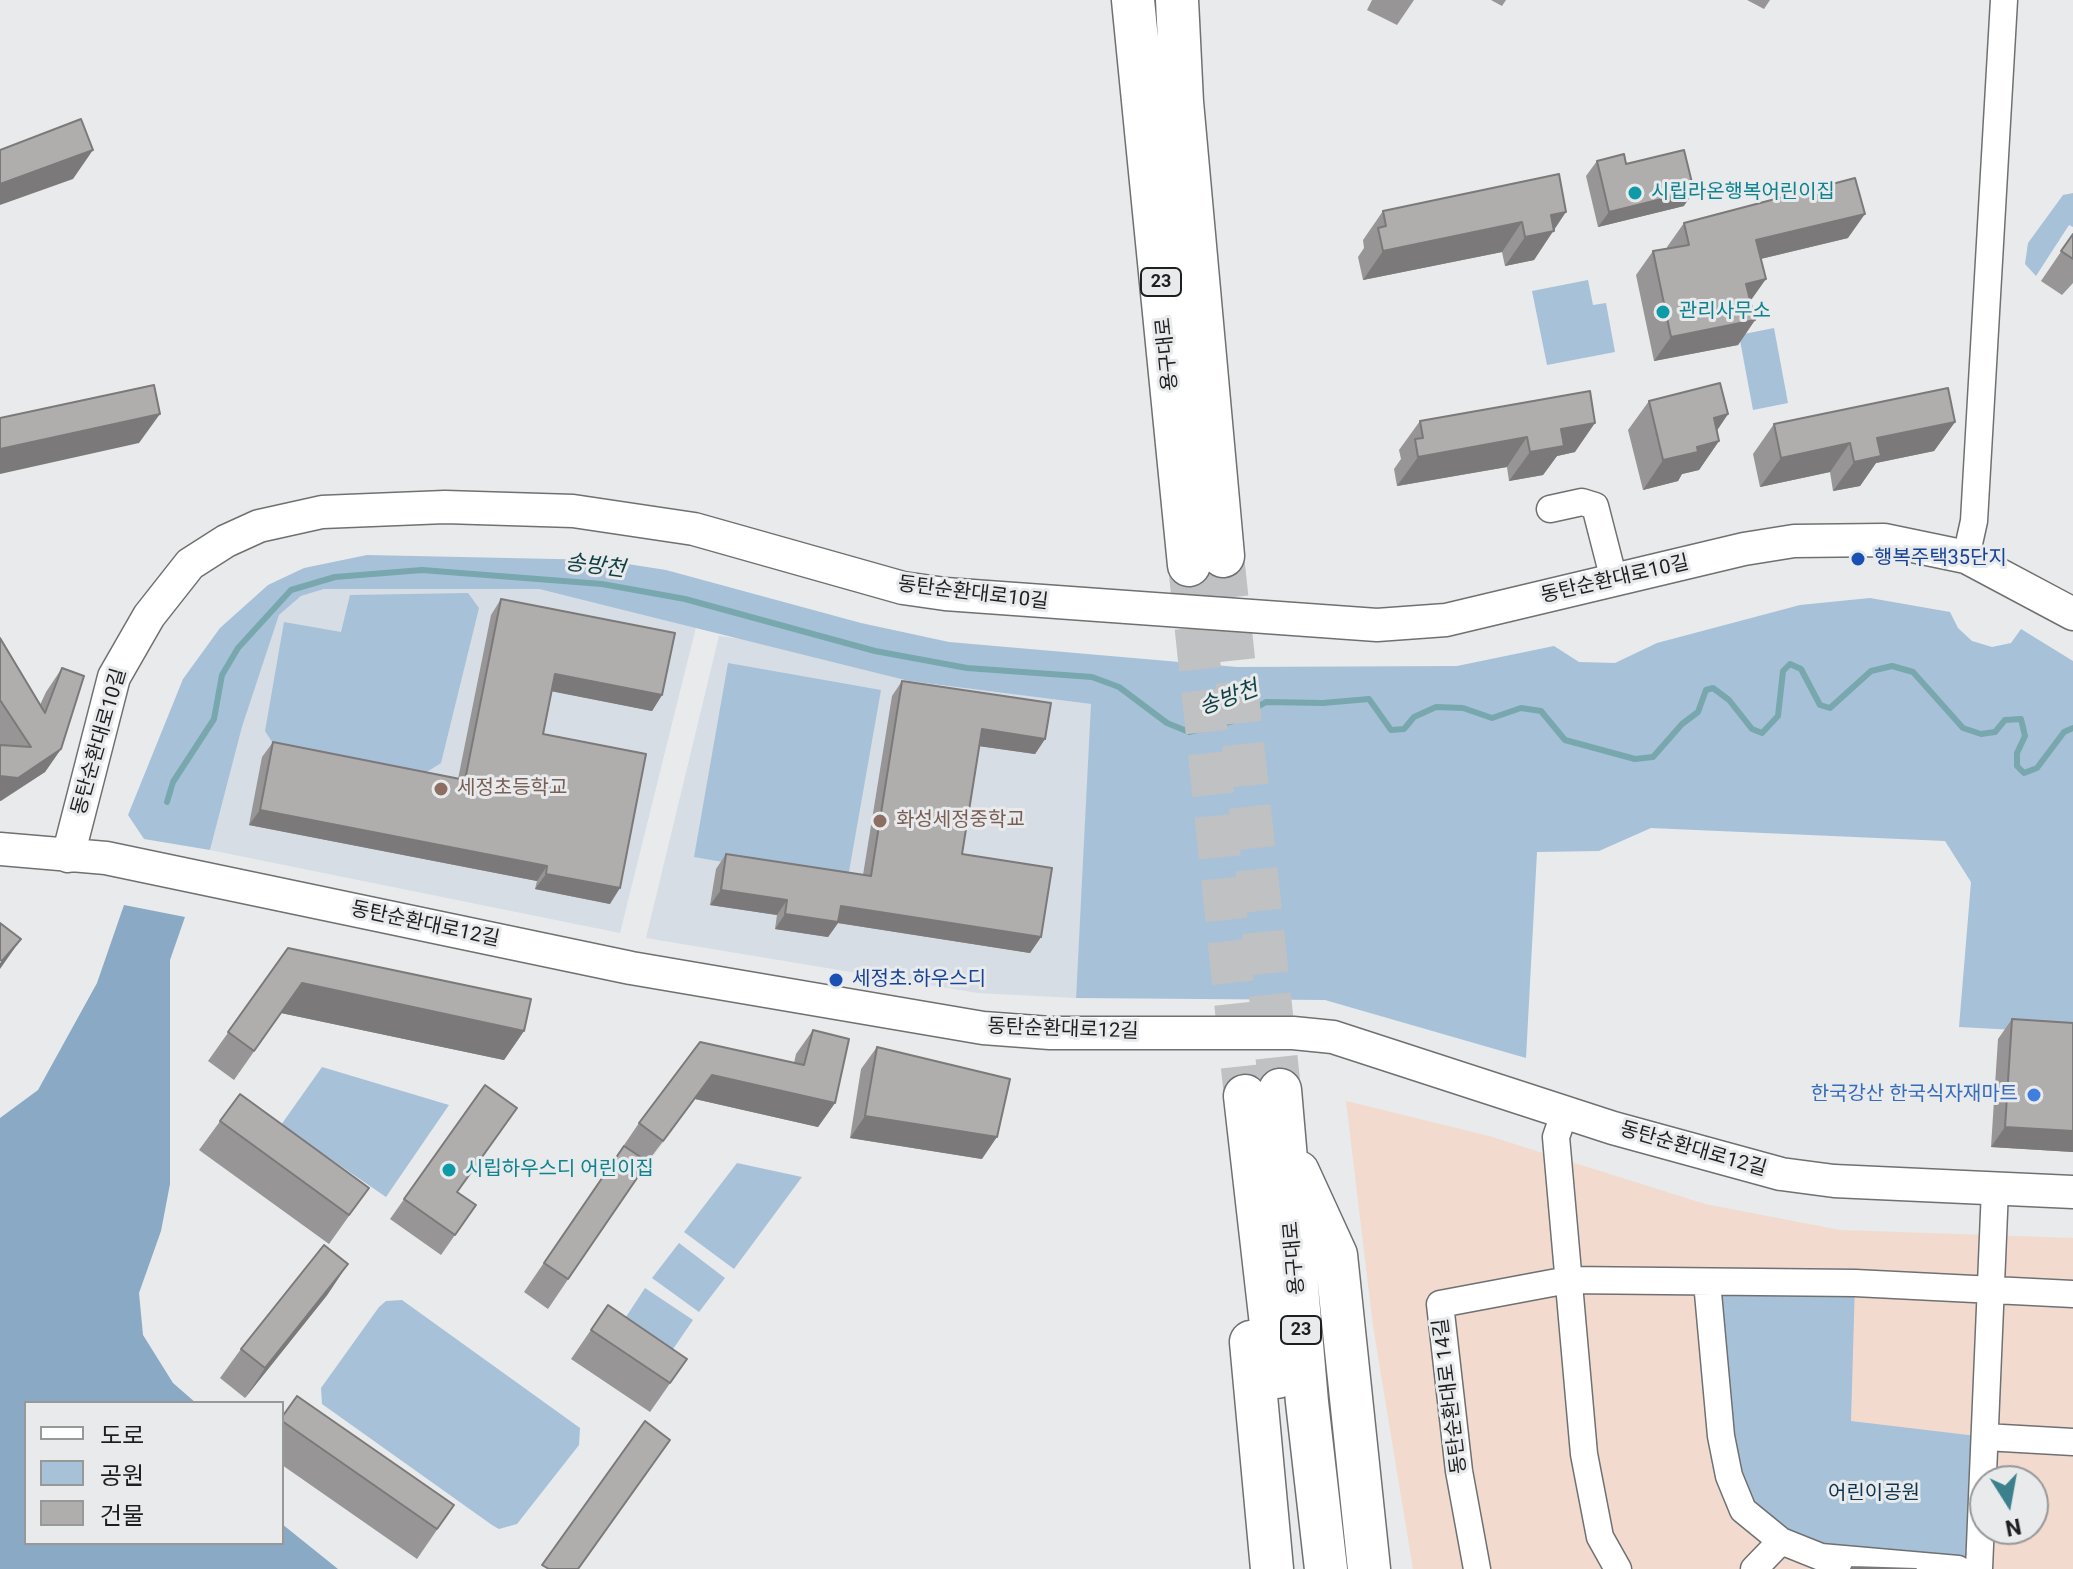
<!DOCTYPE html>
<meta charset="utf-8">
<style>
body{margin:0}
#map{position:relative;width:2073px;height:1569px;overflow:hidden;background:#e8eaeb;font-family:Roboto,"Noto Sans KR",sans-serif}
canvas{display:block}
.legend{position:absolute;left:24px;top:1401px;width:260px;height:144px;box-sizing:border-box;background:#e8eaeb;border:2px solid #979999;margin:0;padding:10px 14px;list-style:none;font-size:24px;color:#1e1f1f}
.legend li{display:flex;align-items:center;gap:16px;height:40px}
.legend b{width:40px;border:2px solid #979999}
.north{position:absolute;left:1969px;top:1465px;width:80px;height:80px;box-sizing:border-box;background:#e8eaeb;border:2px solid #979999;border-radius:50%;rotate:169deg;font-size:22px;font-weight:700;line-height:32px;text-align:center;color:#1e1f1f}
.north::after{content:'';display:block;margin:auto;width:28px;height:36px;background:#3b808c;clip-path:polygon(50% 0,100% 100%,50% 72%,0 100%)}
</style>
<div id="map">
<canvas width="2073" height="1569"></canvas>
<ul class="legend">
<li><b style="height:10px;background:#fff"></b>도로</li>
<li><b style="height:22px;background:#a7c1d9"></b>공원</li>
<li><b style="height:22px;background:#b0adad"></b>건물</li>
</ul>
<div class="north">N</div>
</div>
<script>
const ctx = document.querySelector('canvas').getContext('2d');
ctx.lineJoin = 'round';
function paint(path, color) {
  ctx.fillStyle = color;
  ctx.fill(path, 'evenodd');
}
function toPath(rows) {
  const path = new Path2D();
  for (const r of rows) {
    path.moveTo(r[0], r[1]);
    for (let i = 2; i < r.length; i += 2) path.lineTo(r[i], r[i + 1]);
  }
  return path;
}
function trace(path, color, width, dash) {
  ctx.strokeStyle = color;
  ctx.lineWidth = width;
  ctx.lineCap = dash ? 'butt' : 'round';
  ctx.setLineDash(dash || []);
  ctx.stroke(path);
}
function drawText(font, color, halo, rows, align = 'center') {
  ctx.font = font + ' Roboto,"Noto Sans KR",sans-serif';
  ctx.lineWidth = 6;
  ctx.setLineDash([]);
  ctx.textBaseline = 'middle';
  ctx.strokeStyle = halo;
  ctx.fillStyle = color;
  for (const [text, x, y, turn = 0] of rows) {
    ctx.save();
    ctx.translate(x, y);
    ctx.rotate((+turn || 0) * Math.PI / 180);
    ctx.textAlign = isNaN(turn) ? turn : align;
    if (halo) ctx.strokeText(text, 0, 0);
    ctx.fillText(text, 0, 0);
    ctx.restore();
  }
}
paint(toPath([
 [1346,1101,1489,1136,1705,1204,1840,1230,2073,1238,2073,1569,1413,1569,1373,1326],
 [1985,1481,2033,1481,2033,1529,1985,1529]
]), '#f2dacf');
paint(toPath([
 [324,589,539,589,696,627,620,933,210,850,242,727,279,615,301,596],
 [719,636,750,640,909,681,1092,704,1076,998,978,993,646,938]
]), '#d6dde4');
paint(toPath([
 [2073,193,2073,227,2069,225,2036,276,2025,264,2028,243,2063,195],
 [1588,280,1593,305,1606,303,1615,352,1547,365,1532,291],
 [1774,328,1788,403,1753,410,1739,335],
 [367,555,602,560,666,570,861,623,949,642,1237,667,1457,666,1554,646,1579,662,1615,663,1657,643,1800,605,1870,598,1950,612,1958,628,1972,641,1992,647,2011,643,2021,629,2073,661,2073,1033,1959,1027,1971,882,1945,841,1651,828,1599,851,1537,852,1526,1058,1325,1000,1076,998,1091,704,909,681,539,589,324,589,301,596,279,615,242,727,210,850,144,839,128,815,183,679,220,628,268,585,304,568],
 [468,593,479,608,441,763,425,773,274,745,265,731,284,622,341,632,350,595],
 [728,663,881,690,847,883,694,857],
 [322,1067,449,1105,386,1197,281,1125],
 [737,1163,802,1177,734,1269,684,1232],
 [679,1243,725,1278,699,1312,652,1278],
 [1707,1282,1855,1283,1851,1421,1985,1437,1979,1569,1821,1557,1743,1510],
 [645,1288,693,1320,669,1355,622,1323],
 [402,1300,580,1428,579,1445,517,1524,499,1529,492,1525,322,1404,321,1388,379,1307,386,1301]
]), '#a7c1d9');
paint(toPath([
 [124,905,185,917,170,960,170,1184,161,1231,139,1293,143,1335,173,1383,196,1403,26,1403,26,1543,282,1543,282,1524,338,1569,0,1569,0,1118,38,1090,97,983]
]), '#8aa9c4');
trace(toPath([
 [167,802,173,782,214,719,222,675,238,648,291,590,335,577,422,570,602,584,685,599,875,651,967,668,1092,677,1119,687,1167,723,1189,732,1233,721,1266,702,1323,703,1369,699,1391,730,1404,729,1414,717,1436,707,1463,708,1492,718,1521,708,1541,711,1565,740,1635,759,1653,757,1682,724,1698,712,1706,690,1713,688,1729,700,1752,729,1762,733,1778,716,1783,671,1790,664,1801,669,1820,705,1830,708,1871,671,1892,666,1913,672,1963,728,1981,734,1995,732,2005,720,2021,719,2025,736,2017,753,2017,766,2024,773,2037,768,2064,732,2073,728]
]), '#78a8ae', 6);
trace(toPath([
 [1223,556,1280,1090],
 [1189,565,1245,1096]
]), '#c0c1c2', 42, [42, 21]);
const minor = toPath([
 [1550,509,1582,502,1595,506,1614,580],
 [1966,557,1974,521,2004,0],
 [1565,1111,1556,1137,1584,1454,1600,1537,1618,1569],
 [1707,1282,1721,1436,1729,1476,1743,1510,1781,1541,1821,1557,1958,1569],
 [1985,1437,2073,1442],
 [1477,1569,1459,1471,1440,1304,1568,1280,1855,1283,2073,1294],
 [1754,1569,1781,1541],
 [1979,1569,1995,1189]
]);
const tertiary = toPath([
 [0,849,106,858,631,968,983,1028,1050,1033,1293,1033,1333,1037,1613,1128,1781,1174,1834,1181,2073,1192],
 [68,856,114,677,149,616,190,564,226,541,259,526,322,512,445,507,573,511,694,529,903,588,945,594,1377,625,1446,620,1744,549,1794,541,1884,540,1966,557,2073,614]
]);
const trunk = toPath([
 [1133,0,1189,565],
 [1177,0,1182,102,1223,556],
 [1280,1090,1307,1402,1326,1569],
 [1245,1096,1277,1377],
 [1298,1172,1336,1255,1369,1569],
 [1251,1342,1272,1569]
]);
trace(minor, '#6f7071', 29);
trace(tertiary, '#6f7071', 35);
trace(trunk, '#6f7071', 45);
trace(minor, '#fff', 26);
trace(tertiary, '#fff', 32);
trace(trunk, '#fff', 42);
paint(toPath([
 [1372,0,1414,0,1397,25,1367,10],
 [1491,0,1506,0,1502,6],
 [1747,0,1770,0,1764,9],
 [1597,161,1626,164,1684,206,1598,227,1586,176],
 [1559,174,1554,229,1534,260,1505,266,1502,252,1363,280,1358,257,1364,248,1363,240,1383,211],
 [1684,223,1848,238,1761,259,1750,302,1755,320,1738,345,1654,361,1636,275,1653,251,1667,249,1667,247],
 [2073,234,2073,283,2062,295,2041,281],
 [1590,391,1575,452,1557,456,1543,475,1509,481,1507,467,1397,486,1394,469,1401,459,1399,450,1420,421],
 [1649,401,1728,414,1717,430,1719,441,1699,470,1682,474,1678,481,1643,490,1628,430],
 [1955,422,1934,451,1876,463,1860,486,1833,491,1830,472,1760,487,1753,454,1774,424],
 [501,599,662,695,652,711,552,691,543,734,610,904,535,889,537,881,249,825,262,757,273,742,458,779,491,615],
 [0,638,40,705,46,692,62,668,61,749,45,772,1,801,0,801],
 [902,681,1045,739,1035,754,979,746,962,854,1041,937,1030,953,838,923,828,937,775,929,777,915,710,905,716,869,726,854,863,875,892,696],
 [288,948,524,1031,504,1060,281,1013,234,1080,208,1061],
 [2012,1019,2073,1023,2073,1152,1991,1147,1998,1039],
 [813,1030,835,1103,818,1127,695,1099,646,1164,548,1309,524,1292,639,1123,700,1042,794,1063,796,1054],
 [877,1047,982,1159,850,1138,861,1069],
 [485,1085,457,1192,476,1205,441,1255,390,1219],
 [240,1094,369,1188,329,1244,199,1150],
 [328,1294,245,1398,220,1378,241,1349],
 [608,1305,687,1359,650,1412,571,1359],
 [282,1417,454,1505,417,1559,282,1465]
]), '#979595');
paint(toPath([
 [93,150,73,179,0,205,0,184],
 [1694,191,1684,206,1598,227,1609,212],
 [1566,212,1534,260,1505,266,1525,237,1551,215],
 [1865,214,1848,238,1739,264,1756,240],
 [1522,222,1502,252,1363,280,1383,251],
 [1766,279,1749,303,1746,284],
 [1755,320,1738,345,1654,361,1671,337],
 [160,414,139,443,0,474,0,449],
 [1728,414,1708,444,1714,418],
 [1955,422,1934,451,1876,463,1860,486,1833,491,1854,462,1877,438],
 [1595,423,1575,452,1557,456,1543,475,1509,481,1530,452,1561,429],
 [1527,437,1507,467,1397,486,1418,457],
 [1719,441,1699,470,1682,474,1678,481,1643,490,1663,460,1697,447],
 [1850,443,1830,472,1760,487,1781,458],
 [555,674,662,695,652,711,545,690],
 [982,729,1045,739,1035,754,971,745],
 [61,749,45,772,0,801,0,776],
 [260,810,547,866,537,881,249,825],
 [546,874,620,888,610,904,535,889],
 [721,890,787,900,777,915,710,905],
 [841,906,1041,937,1030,953,838,923,828,937,775,929,785,914],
 [21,939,0,969,0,963,2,961],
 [302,983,524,1031,504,1060,281,1013,234,1080],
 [712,1075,835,1103,818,1127,695,1099,647,1165],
 [865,1116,997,1137,982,1159,850,1138],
 [2005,1127,2073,1131,2073,1152,1991,1147],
 [348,1264,328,1294,245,1398,265,1368]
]), '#7b7979');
const building = toPath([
 [81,119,93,150,0,184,0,150,81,119],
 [1684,150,1694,191,1609,212,1597,161,1624,154,1626,164,1684,150],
 [1559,174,1566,212,1551,215,1554,231,1525,237,1522,222,1383,251,1378,228,1386,226,1383,211,1559,174],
 [1855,178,1865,214,1756,240,1766,279,1746,284,1755,320,1671,337,1653,251,1689,245,1684,223,1855,178],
 [2073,234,2073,259,2061,251,2073,234],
 [1720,383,1728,414,1714,418,1719,441,1697,447,1698,452,1663,460,1649,401,1720,383],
 [154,385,160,414,0,449,0,418,154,385],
 [1948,388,1955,422,1877,438,1881,456,1854,462,1850,443,1781,458,1774,424,1948,388],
 [1590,391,1595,423,1561,429,1564,446,1530,452,1527,437,1418,457,1415,439,1423,438,1420,421,1590,391],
 [501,599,675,633,662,695,555,674,543,734,646,754,620,888,546,874,547,866,260,810,273,742,465,780,501,599],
 [0,638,45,713,62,668,84,676,61,749,18,778,0,776,0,745,31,747,0,700,0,638],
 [902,681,1051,703,1045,739,982,729,962,854,1052,868,1041,937,841,906,838,922,785,914,787,900,721,890,726,854,871,876,902,681],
 [0,923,21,939,2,961,0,960,0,923],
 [288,948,531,999,524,1031,302,983,254,1051,228,1032,288,948],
 [2012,1019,2073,1023,2073,1131,2005,1127,2012,1019],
 [813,1030,849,1039,835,1103,712,1075,663,1141,639,1123,700,1042,804,1065,813,1030],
 [877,1047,1010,1079,997,1137,865,1116,877,1047],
 [485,1085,517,1108,457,1192,476,1205,455,1235,404,1199,485,1085],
 [240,1094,369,1188,349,1215,220,1121,240,1094],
 [624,1146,648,1162,568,1279,544,1263,624,1146],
 [324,1245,348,1264,265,1368,241,1349,324,1245],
 [608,1305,687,1359,670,1383,591,1330,608,1305],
 [297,1396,454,1505,437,1529,282,1421,282,1417,297,1396],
 [645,1421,670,1440,578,1569,549,1569,542,1565,645,1421],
 [1852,1567,1916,1569,1851,1569,1852,1567]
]);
paint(building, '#b0adad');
trace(building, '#7b7979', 2);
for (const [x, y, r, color] of [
 [1635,193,8,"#0f9aa8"],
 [1663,312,8,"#0f9aa8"],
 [1858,559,8,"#1a4fb4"],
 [441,789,8,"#8d6e63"],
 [880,821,8,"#8d6e63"],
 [836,980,8,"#1a4fb4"],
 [2034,1095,8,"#3f7fe0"],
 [449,1170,8,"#0f9aa8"]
]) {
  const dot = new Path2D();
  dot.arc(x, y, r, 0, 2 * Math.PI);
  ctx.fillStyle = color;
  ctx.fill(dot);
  trace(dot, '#e8eaeb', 3);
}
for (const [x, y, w] of [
 [1161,282,40],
 [1301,1330,40]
]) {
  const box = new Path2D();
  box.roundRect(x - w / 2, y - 14, w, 28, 6);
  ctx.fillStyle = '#e8eaeb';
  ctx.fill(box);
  trace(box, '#1e1f1f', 2);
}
drawText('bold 18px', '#1e1f1f', null, [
 ["23",1161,282],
 ["23",1301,1330]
]);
drawText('20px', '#0d838f', '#e8eaeb', [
 ["시립라온행복어린이집",1651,193],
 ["관리사무소",1679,312],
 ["시립하우스디 어린이집",465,1170]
], 'left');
drawText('20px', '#1e1f1f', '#e8eaeb', [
 ["용구대로",1168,354,-96],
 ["동탄순환대로10길",1615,580,-13],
 ["동탄순환대로10길",973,594,7],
 ["동탄순환대로10길",100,742,-74],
 ["동탄순환대로12길",425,925,12],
 ["동탄순환대로12길",1063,1030,2],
 ["동탄순환대로12길",1693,1150,16],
 ["용구대로",1295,1258,-95],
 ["동탄순환대로 14길",1451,1396,-97]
]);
drawText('20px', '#164399', '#e8eaeb', [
 ["행복주택35단지",1874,559],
 ["세정초.하우스디",852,980]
], 'left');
drawText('20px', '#785e54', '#e8eaeb', [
 ["세정초등학교",457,789],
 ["화성세정중학교",896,821]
], 'left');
drawText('20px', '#366cbe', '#e8eaeb', [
 ["한국강산 한국식자재마트",2018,1095]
], 'right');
drawText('20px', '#0d3450', '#e8eaeb', [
 ["어린이공원",1874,1494]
]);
drawText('italic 22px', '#0f3e43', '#e8eaeb', [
 ["송방천",595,567,7],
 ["송방천",1229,699,-20]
]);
</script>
